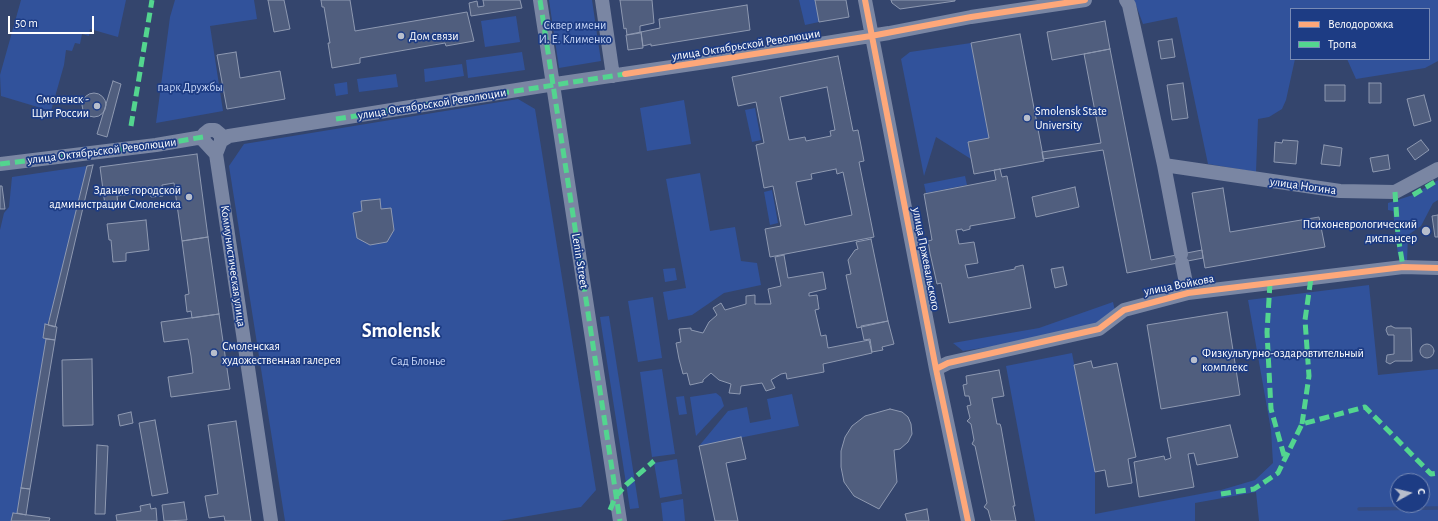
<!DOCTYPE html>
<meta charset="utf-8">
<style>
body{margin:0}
#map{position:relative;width:1438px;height:521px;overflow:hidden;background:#34456d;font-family:"Alegreya Sans",sans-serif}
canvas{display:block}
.legend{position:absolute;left:1290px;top:8px;width:140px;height:52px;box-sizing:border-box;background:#1d3c84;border:1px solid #778ab5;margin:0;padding:5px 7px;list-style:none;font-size:12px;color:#fff}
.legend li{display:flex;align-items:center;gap:8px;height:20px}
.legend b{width:20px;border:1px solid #778ab5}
.north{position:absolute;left:1390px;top:473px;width:40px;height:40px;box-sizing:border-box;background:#1d3c84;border:1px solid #778ab5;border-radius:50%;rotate:82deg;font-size:11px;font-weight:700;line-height:16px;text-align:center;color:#fff}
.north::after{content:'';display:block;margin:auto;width:14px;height:18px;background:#b8becc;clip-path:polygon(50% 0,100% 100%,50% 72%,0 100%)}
.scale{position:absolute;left:8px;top:16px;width:86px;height:18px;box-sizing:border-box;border:2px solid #fff;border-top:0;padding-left:5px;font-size:12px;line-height:14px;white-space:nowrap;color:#fff;-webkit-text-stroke:3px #1d3c84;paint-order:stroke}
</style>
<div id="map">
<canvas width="1438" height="521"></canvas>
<ul class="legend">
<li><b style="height:5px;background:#fea87a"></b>Велодорожка</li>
<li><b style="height:5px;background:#53d58f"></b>Тропа</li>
</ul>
<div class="north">С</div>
<div class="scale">50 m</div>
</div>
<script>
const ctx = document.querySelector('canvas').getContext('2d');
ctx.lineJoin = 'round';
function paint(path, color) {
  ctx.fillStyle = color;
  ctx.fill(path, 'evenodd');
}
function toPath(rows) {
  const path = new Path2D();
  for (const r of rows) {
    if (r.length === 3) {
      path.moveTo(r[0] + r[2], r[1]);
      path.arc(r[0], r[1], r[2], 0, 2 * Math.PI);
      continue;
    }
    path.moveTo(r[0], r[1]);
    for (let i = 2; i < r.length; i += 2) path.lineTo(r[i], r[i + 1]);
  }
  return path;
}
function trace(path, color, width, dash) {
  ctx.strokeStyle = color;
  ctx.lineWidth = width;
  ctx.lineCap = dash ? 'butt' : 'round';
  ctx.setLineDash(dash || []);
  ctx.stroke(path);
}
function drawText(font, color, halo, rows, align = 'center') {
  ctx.font = font + ' "Alegreya Sans",sans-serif';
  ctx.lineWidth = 3.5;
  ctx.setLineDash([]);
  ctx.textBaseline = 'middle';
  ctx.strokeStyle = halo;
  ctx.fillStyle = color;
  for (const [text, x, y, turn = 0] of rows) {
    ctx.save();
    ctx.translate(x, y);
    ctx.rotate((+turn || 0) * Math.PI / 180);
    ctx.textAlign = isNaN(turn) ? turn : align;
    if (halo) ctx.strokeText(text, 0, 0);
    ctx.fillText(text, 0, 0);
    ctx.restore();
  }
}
paint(toPath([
 [21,0,126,0,118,37,90,29,89,36,82,34,80,44,75,43,72,51,66,50,64,65,51,111,1,96,0,75],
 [175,0,254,0,257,19,210,26,223,111,156,123,170,17],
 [549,0,592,0,601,61,559,68],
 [799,0,815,0,819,22,805,25],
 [1134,0,1438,0,1438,61,1425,68,1356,79,1347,59,1429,59,1429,9,1291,9,1291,59,1295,59,1286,100,1282,109,1269,117,1258,119,1256,172,1208,164,1177,17,1143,24],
 [516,16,520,42,485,47,481,21],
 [971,43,989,138,968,142,971,159,936,137,924,176,901,59,910,52],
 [522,52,525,70,468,78,466,60],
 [462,64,464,76,425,82,424,69],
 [396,74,398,87,359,92,357,79],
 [347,82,348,94,336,96,334,84],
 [518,99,535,109,596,490,581,507,499,521,285,521,229,166,244,144],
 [684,100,691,144,647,151,640,108],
 [755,108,761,140,752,142,745,110],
 [87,166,55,314,51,313,43,337,46,339,17,513,13,513,11,521,0,521,0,230,4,213,9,207,12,177],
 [700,173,710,231,735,227,741,261,757,263,761,285,724,293,692,315,668,320,663,292,686,288,666,179],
 [965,176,967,185,926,193,924,184],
 [1438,180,1438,200,1433,203,1421,226,1408,235,1407,262,1398,255,1393,211,1388,210,1388,203,1413,195],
 [772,190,778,223,770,225,764,192],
 [675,268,677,280,665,282,663,269],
 [1369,285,1378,375,1438,369,1438,521,1259,521,1256,492,1195,503,1195,521,1035,521,1006,366,1072,353,1095,472,1095,514,1221,490,1255,480,1273,463,1271,430,1248,300],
 [1398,481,1422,481,1422,505,1398,505],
 [653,297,662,358,638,362,628,301],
 [1113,302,1115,311,1093,326,1026,341,963,351,953,343,1039,328],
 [609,316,639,508,630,509,600,317],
 [662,369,675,454,652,457,640,372],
 [716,393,721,397,724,406,696,436,690,397],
 [792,394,799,426,699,446,728,411,747,407,750,423,771,419,767,399],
 [684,396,687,414,679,415,676,397],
 [677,459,682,494,660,498,654,463],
 [683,499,685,521,663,521,661,503]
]), '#31529b');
trace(toPath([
 [1359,509,1438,508]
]), '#354b80', 3.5);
const building = toPath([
 [268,0,284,0,290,29,274,32,268,0],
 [321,0,350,0,355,31,467,12,474,41,446,46,445,43,360,58,360,63,332,68,328,43,330,43,324,7,322,7,321,0],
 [483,0,520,0,522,8,471,16,469,3,477,1,478,7,484,6,483,0],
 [620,0,652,0,654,23,640,26,640,33,627,35,626,28,624,29,620,0],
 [815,0,846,0,849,17,819,22,815,0],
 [891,0,955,0,955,1,900,9,892,3,891,0],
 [747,5,750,30,651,46,651,44,643,46,641,32,660,28,659,19,747,5],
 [1105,21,1110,49,1052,60,1047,32,1105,21],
 [641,32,643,48,628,50,626,35,641,32],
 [1020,34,1044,161,974,174,968,142,989,138,971,43,1020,34],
 [1172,39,1175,57,1161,59,1158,41,1172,39],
 [1110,49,1151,260,1202,250,1203,258,1127,273,1103,150,1043,159,1042,152,1101,143,1084,54,1110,49],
 [236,52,240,78,280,71,285,99,227,109,217,55,236,52],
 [838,56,853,131,858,130,864,161,859,162,874,237,770,257,765,229,781,226,773,186,764,188,756,145,764,143,756,102,738,106,732,77,838,56],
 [827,87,835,130,830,131,831,136,806,141,805,137,789,140,780,97,827,87],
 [836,169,837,174,843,172,852,215,805,225,796,182,812,179,811,174,836,169],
 [113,81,121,84,107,137,97,134,113,81],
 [1183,83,1188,118,1172,120,1167,85,1183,83],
 [1369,83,1381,83,1381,103,1369,103,1369,83],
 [1325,85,1345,85,1345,101,1325,101,1325,85],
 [94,105,12],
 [1424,95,1431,121,1414,126,1407,99,1424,95],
 [1283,140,1298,141,1296,164,1274,162,1275,142,1282,143,1283,140],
 [1421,140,1429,150,1415,160,1407,149,1421,140],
 [1324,145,1342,148,1340,166,1321,164,1324,145],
 [197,154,208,237,182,241,174,183,162,185,163,196,151,197,150,191,117,196,118,204,105,205,100,167,197,154],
 [1388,155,1390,169,1373,172,1370,158,1388,155],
 [93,165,55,327,48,325,87,166,93,165],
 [1000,169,1002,177,1007,176,1015,218,970,226,970,229,963,231,962,229,956,230,959,244,974,242,978,263,965,265,968,278,1015,269,1015,267,1023,265,1031,308,949,323,941,283,937,284,930,253,928,241,932,240,924,194,996,180,994,170,1000,169],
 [0,186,2,186,5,209,0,209,0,186],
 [1075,187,1079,207,1036,217,1032,197,1075,187],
 [1223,188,1230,232,1319,217,1325,247,1205,268,1192,193,1223,188],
 [380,199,381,209,391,208,394,230,387,242,370,245,357,238,353,213,362,211,361,201,380,199],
 [1438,215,1438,237,1435,237,1432,216,1438,215],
 [146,220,149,250,126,253,126,261,113,262,111,240,109,240,107,224,146,220],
 [208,237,219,314,192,318,191,311,187,312,185,295,189,294,182,241,208,237],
 [871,239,888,321,857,328,846,275,851,274,848,260,855,250,858,249,856,242,871,239],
 [784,255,788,278,823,272,826,289,809,293,809,296,817,295,819,309,815,310,821,336,826,335,828,348,869,340,872,353,823,364,824,372,787,379,786,373,781,374,771,380,775,388,766,391,762,383,741,386,740,394,729,393,731,384,719,380,711,373,703,380,703,382,690,385,687,373,683,374,679,359,676,343,681,342,679,329,691,328,691,330,703,333,709,322,717,315,713,308,721,303,725,310,746,304,746,296,755,295,755,304,771,304,768,289,781,286,775,257,784,255],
 [1063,267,1067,285,1055,288,1051,269,1063,267],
 [1227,312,1240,395,1161,409,1147,325,1227,312],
 [219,314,230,389,171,397,168,377,193,373,191,356,188,339,164,342,161,322,219,314],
 [888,321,894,344,882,347,883,350,872,352,870,339,864,340,861,326,888,321],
 [45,324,57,327,55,340,43,338,45,324],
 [1391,326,1395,328,1411,328,1412,361,1395,361,1390,364,1386,362,1387,355,1394,354,1394,335,1388,335,1386,330,1387,327,1391,326],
 [46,339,55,340,30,489,21,488,46,339],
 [1427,351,7],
 [92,359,93,425,63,426,62,360,92,359],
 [1091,361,1093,368,1117,363,1136,457,1128,459,1132,483,1108,487,1105,470,1095,472,1074,365,1091,361],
 [999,370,1004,396,992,398,997,424,1000,424,1001,427,1015,506,1013,506,1016,521,991,521,988,510,984,507,987,503,975,446,972,444,974,440,971,424,967,421,970,418,967,406,971,405,969,396,965,396,963,385,967,384,966,376,999,370],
 [890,409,902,412,908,417,911,424,912,434,908,442,900,449,894,450,897,482,879,509,854,496,844,482,841,467,841,451,845,437,852,426,865,416,890,409],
 [131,412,133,423,120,426,118,415,131,412],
 [155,420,168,493,152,496,139,423,155,420],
 [236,421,251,521,225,521,224,516,209,518,206,502,205,496,218,494,208,425,236,421],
 [1230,425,1238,457,1197,465,1194,453,1188,454,1194,487,1139,497,1134,462,1164,456,1165,460,1171,458,1167,438,1230,425],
 [741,437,746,459,726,463,738,521,715,521,699,446,741,437],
 [97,445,108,446,105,514,95,514,97,445],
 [21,488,30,489,26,515,17,513,21,488],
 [184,502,187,520,164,521,162,505,184,502],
 [150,504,151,509,156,508,157,521,117,521,116,515,141,511,140,506,150,504],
 [927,509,929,521,907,521,905,514,927,509],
 [13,513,50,518,49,521,11,521,13,513]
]);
paint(building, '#505e7e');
trace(building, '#8e99b1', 1);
trace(toPath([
 [540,0,620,521],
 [602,0,613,76],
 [865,0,936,369,968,521],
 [1126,0,1129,5,1164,165,1181,254],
 [221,141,229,136,542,86,726,59,889,33,971,17,1085,0],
 [216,154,203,140,204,134,209,130,215,130,221,135,221,141,216,154,271,521],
 [0,164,156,145,203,137],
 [1164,165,1340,191,1395,192,1438,169],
 [1182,263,1188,293],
 [936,369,948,363,1099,329,1124,310,1188,293,1403,267,1438,268]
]), '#7a86a3', 14);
trace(toPath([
 [540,0,620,521],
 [336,119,625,74],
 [131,126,152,0],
 [0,164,156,145,203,137],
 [1395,192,1398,236,1403,267],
 [1413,195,1438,180],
 [1270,283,1267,332,1271,409,1285,459],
 [1302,424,1309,376,1305,320,1311,278],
 [1221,494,1254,489,1278,473,1302,424,1365,407,1431,474,1438,473],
 [610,510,616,496,626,485,654,461]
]), '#53d58f', 5, [10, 5]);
trace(toPath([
 [865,0,936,369,968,521],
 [625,74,871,36,971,17,1085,0],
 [936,369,948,363,1099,329,1124,310,1188,293,1403,267,1438,268]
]), '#fea87a', 6);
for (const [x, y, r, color] of [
 [401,36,4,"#b8becc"],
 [97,106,4,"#b8becc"],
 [1027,118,4,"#b8becc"],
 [189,197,4,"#b8becc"],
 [1426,231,5,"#b8becc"],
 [214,353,4,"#b8becc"],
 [1194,360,4,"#b8becc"]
]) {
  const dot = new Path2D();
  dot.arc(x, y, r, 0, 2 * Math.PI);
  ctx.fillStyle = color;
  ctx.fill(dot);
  trace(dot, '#1d3c84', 1.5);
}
drawText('12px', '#c8d7f8', '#1d3c84', [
 ["Сквер имени",575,25],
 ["И. Е. Клименко",575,39],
 ["парк Дружбы",190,87],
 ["Сад Блонье",418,361]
]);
drawText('12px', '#fff', '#1d3c84', [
 ["Дом связи",409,36],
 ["Смоленск -",89,99,"right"],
 ["Щит России",89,113,"right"],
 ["Smolensk State",1035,111],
 ["University",1035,125],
 ["Здание городской",181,190,"right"],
 ["администрации Смоленска",181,204,"right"],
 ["Психоневрологический",1417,224,"right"],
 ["диспансер",1417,238,"right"],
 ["Смоленская",222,346],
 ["художественная галерея",222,360],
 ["Физкультурно-оздаровтительный",1202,353],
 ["комплекс",1202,367]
], 'left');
drawText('12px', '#fff', '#1d3c84', [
 ["улица Октябрьской Революции",746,45,-9],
 ["улица Октябрьской Революции",432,104,-9],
 ["улица Октябрьской Революции",102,151,-7],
 ["улица Ногина",1303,186,8],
 ["улица Пржевальского",926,259,79],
 ["Lenin Street",580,261,81],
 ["Коммунистическая улица",233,266,82],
 ["улица Войкова",1179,285,-11]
]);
drawText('bold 20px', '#fff', '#1d3c84', [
 ["Smolensk",401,331]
]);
</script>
